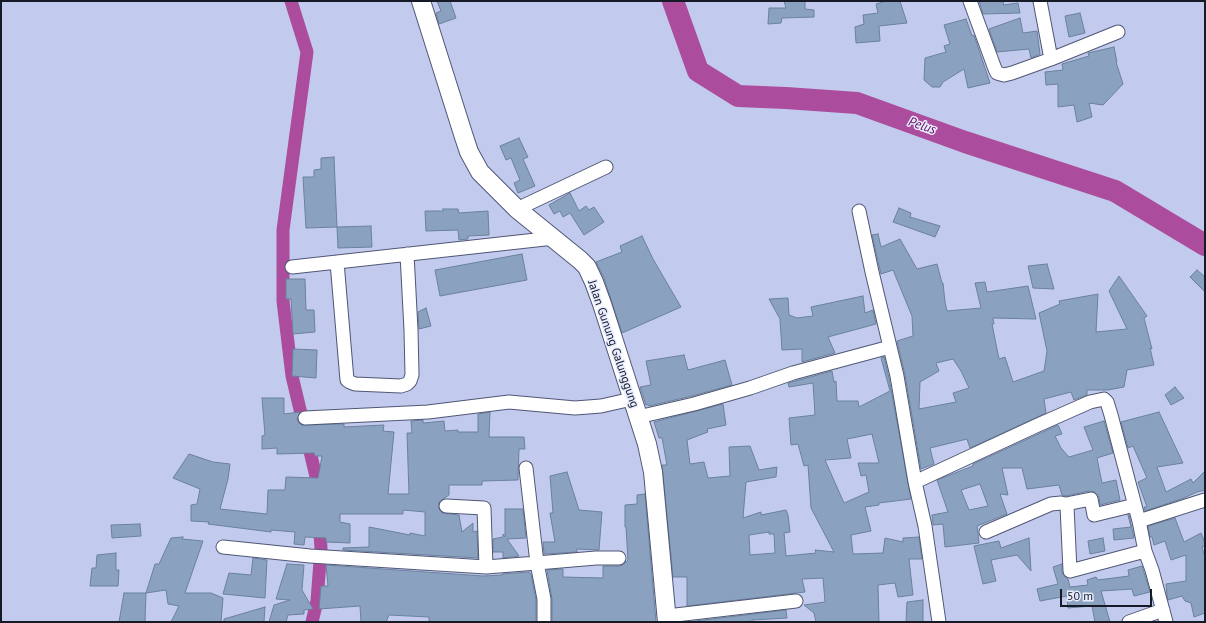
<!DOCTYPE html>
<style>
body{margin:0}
#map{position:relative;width:1206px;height:623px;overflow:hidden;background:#c2cbee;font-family:"PT Sans",sans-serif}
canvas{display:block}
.frame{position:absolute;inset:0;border:2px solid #161926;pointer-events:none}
.scale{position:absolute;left:1060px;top:589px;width:92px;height:18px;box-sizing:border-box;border:2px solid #161926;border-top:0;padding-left:5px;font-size:12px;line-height:14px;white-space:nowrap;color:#161926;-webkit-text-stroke:3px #e7ecff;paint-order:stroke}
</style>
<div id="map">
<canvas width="1206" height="623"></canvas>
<div class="frame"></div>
<div class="scale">50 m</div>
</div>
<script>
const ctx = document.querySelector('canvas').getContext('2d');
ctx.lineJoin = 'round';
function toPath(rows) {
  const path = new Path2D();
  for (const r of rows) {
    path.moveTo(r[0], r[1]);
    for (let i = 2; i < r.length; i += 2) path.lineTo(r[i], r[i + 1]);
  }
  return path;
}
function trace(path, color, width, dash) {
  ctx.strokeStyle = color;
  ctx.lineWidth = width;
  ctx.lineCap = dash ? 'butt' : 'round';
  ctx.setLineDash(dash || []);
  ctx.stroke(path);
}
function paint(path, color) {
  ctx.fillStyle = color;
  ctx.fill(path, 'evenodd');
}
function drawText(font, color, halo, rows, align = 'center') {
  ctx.font = font + ' "PT Sans",sans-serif';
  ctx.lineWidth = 3;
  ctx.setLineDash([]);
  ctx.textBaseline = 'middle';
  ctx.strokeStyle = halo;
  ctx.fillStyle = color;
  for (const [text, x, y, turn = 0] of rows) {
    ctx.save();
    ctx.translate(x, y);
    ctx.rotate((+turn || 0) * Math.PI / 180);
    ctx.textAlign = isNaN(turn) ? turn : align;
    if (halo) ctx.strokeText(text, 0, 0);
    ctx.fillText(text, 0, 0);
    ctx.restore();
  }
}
trace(toPath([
 [291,1,307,52,283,230,283,301,292,376,318,485,318,495],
 [312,622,317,601,321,548,319,521]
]), '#ab4d9c', 13);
trace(toPath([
 [673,1,698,71,738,96,786,98,857,103,965,142,1115,191,1205,245]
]), '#ab4d9c', 22);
const building = toPath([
 [437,1,450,1,456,18,439,24,436,13,441,11,437,1],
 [784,1,805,1,805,9,814,10,814,17,782,18,781,23,768,24,769,8,786,8,784,1],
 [886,1,900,1,907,23,879,26,880,41,856,43,855,27,864,24,863,15,878,13,876,4,886,1],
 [979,1,1004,1,1003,5,1018,3,1020,13,983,14,979,1],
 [1080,13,1085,33,1069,37,1065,16,1080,13],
 [1020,18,1023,33,1037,31,1040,54,1031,58,1029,49,997,52,989,29,1020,18],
 [966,19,972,36,974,35,990,83,968,88,964,69,943,82,940,87,932,87,924,80,925,58,946,52,944,46,950,44,944,25,966,19],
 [1114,47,1117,62,1116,62,1123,84,1103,105,1089,103,1092,117,1077,122,1074,105,1058,107,1058,84,1046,85,1045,72,1063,70,1062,64,1089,56,1088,53,1114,47],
 [519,138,528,157,523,159,535,186,518,193,514,183,520,180,511,158,506,160,500,146,519,138],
 [334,157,337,227,306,228,303,177,314,177,314,170,321,169,321,158,334,157],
 [570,193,579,211,586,206,589,210,594,207,604,222,584,235,570,213,563,217,560,211,554,214,549,205,570,193],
 [899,208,911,213,910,217,940,226,935,237,893,222,899,208],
 [443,209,458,209,459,213,488,211,489,235,468,236,468,239,459,240,458,230,426,231,425,211,443,211,443,209],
 [371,226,372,247,338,248,337,227,371,226],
 [878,234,881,247,900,239,917,269,937,264,942,283,943,283,945,302,947,311,981,308,975,283,985,282,987,292,1028,286,1036,319,993,318,994,324,992,324,999,359,1005,357,1013,382,1044,371,1047,351,1039,313,1060,304,1059,301,1098,294,1096,332,1127,329,1109,291,1119,276,1147,316,1144,318,1152,349,1150,348,1154,365,1127,370,1124,387,1108,390,1087,390,1087,395,1074,400,1071,392,1044,399,1046,413,970,448,967,439,930,448,934,464,921,469,905,375,897,341,913,336,912,316,893,270,881,274,872,235,878,234],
 [953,359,961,371,969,388,953,393,956,402,919,409,920,382,939,371,936,363,953,359],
 [642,236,653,259,681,307,622,333,604,278,596,262,622,252,620,246,642,236],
 [522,254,527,280,440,296,435,270,522,254],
 [1047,264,1054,289,1033,288,1028,266,1047,264],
 [1197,270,1205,277,1205,292,1190,277,1197,270],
 [286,279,305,279,306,310,314,310,315,332,293,334,291,299,286,299,286,279],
 [863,296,865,313,873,310,876,324,828,337,835,353,802,362,802,349,782,350,780,319,769,299,788,298,789,315,797,318,813,316,811,307,863,296],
 [426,308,431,326,419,329,418,312,426,308],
 [293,349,317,350,316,378,292,376,293,349],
 [684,355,688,370,725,360,732,385,692,396,649,406,648,405,646,405,640,387,651,385,646,361,684,355],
 [884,357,889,378,911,499,879,503,879,505,865,507,871,531,851,535,853,554,883,553,885,538,903,542,903,538,919,537,922,559,909,559,913,595,898,597,895,583,878,585,879,622,816,622,814,613,804,605,825,602,823,578,802,579,805,592,687,606,687,577,673,577,662,465,667,465,662,438,659,438,654,422,723,404,726,425,707,429,708,432,687,440,690,464,704,462,708,478,730,476,729,447,750,446,759,470,777,467,776,477,746,482,743,518,761,512,761,515,786,510,788,515,790,532,784,533,786,556,816,553,815,550,834,552,811,508,808,465,804,466,798,444,791,445,789,418,815,415,813,383,789,387,788,383,832,371,834,382,836,381,837,401,858,401,859,407,890,391,881,358,884,357],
 [872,434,879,463,858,463,861,476,866,475,869,492,844,503,825,460,851,458,847,439,872,434],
 [769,532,769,534,774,534,775,553,750,555,749,535,769,532],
 [1175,387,1184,398,1171,405,1165,395,1175,387],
 [262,398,284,398,284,414,300,412,297,419,299,423,302,425,344,424,344,427,384,425,383,431,394,432,388,494,409,494,407,433,412,433,411,421,423,420,423,423,444,421,445,431,458,430,458,432,478,432,478,414,490,412,489,437,524,437,525,449,519,449,518,480,482,481,482,485,449,485,449,495,439,502,439,509,442,513,459,515,462,532,473,523,473,532,477,531,478,558,343,550,343,548,369,547,369,527,410,535,410,533,425,536,425,512,403,510,403,514,340,514,340,522,350,524,350,543,326,542,326,538,305,537,304,545,294,544,295,532,271,530,271,532,208,524,209,522,191,521,191,505,197,504,200,489,173,478,189,454,213,462,230,464,228,479,220,509,267,514,268,490,285,490,286,477,318,478,322,456,315,456,314,453,277,454,277,448,262,449,262,436,265,435,262,398],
 [1159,412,1183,463,1157,467,1166,492,1191,479,1193,483,1205,471,1205,490,1197,492,1184,498,1145,511,1144,507,1147,507,1138,482,1147,478,1133,446,1128,448,1121,422,1159,412],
 [1104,421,1113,453,1097,458,1102,483,1116,480,1120,500,1100,505,1099,497,1094,492,1089,491,1066,496,1062,495,1059,485,1027,489,1022,468,1002,468,1008,495,1000,494,1007,514,977,526,979,543,945,547,943,524,933,525,933,524,932,515,948,512,937,480,973,466,973,464,1058,425,1062,434,1055,436,1061,448,1069,457,1093,450,1084,427,1104,421],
 [980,484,988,506,969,510,961,490,980,484],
 [567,472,579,510,602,512,599,550,577,549,577,552,544,554,543,542,555,542,550,513,553,513,550,476,567,472],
 [645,494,656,622,552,622,552,599,547,570,563,569,563,577,603,578,603,566,619,566,623,565,628,560,626,527,625,527,625,505,637,504,637,495,645,494],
 [505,509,523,509,526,538,507,539,519,556,503,558,503,552,493,552,493,539,503,537,503,534,505,537,505,509],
 [1128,515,1129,515,1134,538,1114,540,1113,529,1131,527,1128,515],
 [1175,518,1184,542,1201,533,1205,543,1205,546,1202,547,1205,557,1205,613,1194,617,1191,603,1185,601,1182,596,1168,600,1167,596,1166,584,1186,581,1186,555,1171,560,1165,541,1154,545,1152,537,1150,537,1148,526,1175,518],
 [140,524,141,536,112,538,111,525,140,524],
 [183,537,182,539,203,541,185,593,211,593,223,598,221,622,171,622,179,606,168,604,166,590,146,593,155,564,159,564,171,538,183,537],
 [1029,538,1031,571,1017,555,991,560,996,581,983,584,974,546,999,541,1001,548,1029,538],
 [1103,538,1105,551,1090,554,1088,541,1103,538],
 [116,553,116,570,119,570,118,586,90,586,92,568,96,568,97,555,116,553],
 [253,558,267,560,265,598,223,594,229,573,251,575,253,558],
 [287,564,304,565,302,590,313,609,304,610,304,614,288,615,286,622,269,622,274,605,290,600,276,599,287,564],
 [1062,564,1062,572,1064,576,1068,579,1070,587,1088,585,1087,580,1096,577,1098,580,1129,576,1128,570,1142,566,1150,592,1134,596,1132,589,1101,591,1110,622,1095,622,1092,606,1068,608,1067,596,1040,601,1037,589,1058,584,1053,567,1062,564],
 [326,565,483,576,502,575,502,574,529,572,531,574,536,600,536,622,429,622,429,617,389,615,386,622,361,622,360,606,319,609,321,586,328,586,326,565],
 [124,593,146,593,145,622,119,622,124,593],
 [923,600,923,622,906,622,907,602,923,600],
 [265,607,264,622,224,622,224,619,265,607],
 [786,610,787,618,752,620,752,622,687,622,786,610]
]);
paint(building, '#8aa1bf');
trace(building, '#6a819d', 1);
const street = toPath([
 [970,1,995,69,997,73,1004,75,1012,73,1051,59,1118,32],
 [1040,1,1051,59],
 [517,209,606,167],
 [859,211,872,272,897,376,915,482,925,526,939,622],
 [337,262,347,380,350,382,355,384,401,386,407,384,410,381,412,375,411,330,407,254],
 [292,267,554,238],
 [638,417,694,404,750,388,793,373,890,347],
 [305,418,428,412,509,402,575,408,601,406,632,399],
 [526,468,537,563,596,558,619,558],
 [915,482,1038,425,1090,402,1104,399,1107,402,1111,415,1139,521,1145,551,1152,570,1166,622],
 [1066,504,1091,499,1094,515,1135,505],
 [446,506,484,508,486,567],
 [1139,521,1205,500],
 [986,532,1051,504,1061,503,1066,504,1067,506,1070,571,1145,551],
 [223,547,310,556,486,567,537,563,544,599,544,622],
 [667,616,796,601],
 [1129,622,1163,610]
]);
const secondary = toPath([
 [421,1,464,137,469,152,480,172,517,209,580,260,587,267,594,282,602,304,647,444,653,472,667,622]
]);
trace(street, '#505775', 15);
trace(secondary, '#505775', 20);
trace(street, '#fff', 13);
trace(secondary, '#fff', 18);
drawText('12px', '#161926', '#e7ecff', [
 ["Jalan Gunung Galunggung",613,344,71]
]);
drawText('italic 13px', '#640759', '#e7ecff', [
 ["Pelus",922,126,19]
]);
</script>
